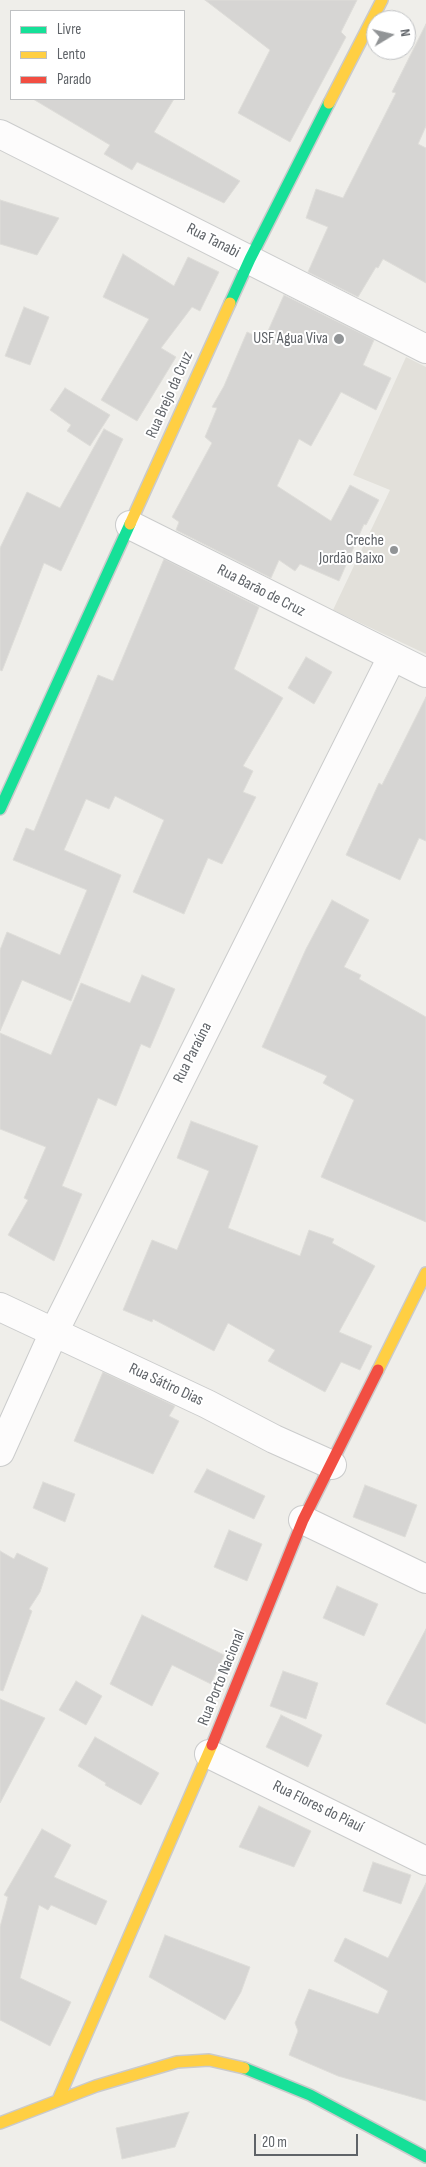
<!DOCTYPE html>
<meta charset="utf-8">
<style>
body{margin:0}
#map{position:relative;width:426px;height:2167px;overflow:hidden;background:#efeeea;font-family:"Sofia Sans Condensed",sans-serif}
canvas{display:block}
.legend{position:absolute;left:10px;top:10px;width:175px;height:90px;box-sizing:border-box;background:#fff;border:1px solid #bfc1c3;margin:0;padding:6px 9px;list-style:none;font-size:15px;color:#5f6368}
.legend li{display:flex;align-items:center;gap:10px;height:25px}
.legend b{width:25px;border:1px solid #bfc1c3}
.north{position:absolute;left:366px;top:10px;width:50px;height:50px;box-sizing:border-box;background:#fff;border:1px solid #bfc1c3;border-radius:50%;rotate:81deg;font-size:14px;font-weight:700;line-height:20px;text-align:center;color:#5f6368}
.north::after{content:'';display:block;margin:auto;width:18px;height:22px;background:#919496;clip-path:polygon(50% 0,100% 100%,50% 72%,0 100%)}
.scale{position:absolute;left:254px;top:2134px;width:104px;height:22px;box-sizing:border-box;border:2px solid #5f6368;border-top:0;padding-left:6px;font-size:15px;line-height:18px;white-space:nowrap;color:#5f6368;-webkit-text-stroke:4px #fff;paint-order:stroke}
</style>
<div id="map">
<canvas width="426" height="2167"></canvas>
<ul class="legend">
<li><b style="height:6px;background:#16e098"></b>Livre</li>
<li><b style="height:6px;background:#ffcf43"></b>Lento</li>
<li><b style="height:6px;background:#f24e42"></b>Parado</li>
</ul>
<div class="north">N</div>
<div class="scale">20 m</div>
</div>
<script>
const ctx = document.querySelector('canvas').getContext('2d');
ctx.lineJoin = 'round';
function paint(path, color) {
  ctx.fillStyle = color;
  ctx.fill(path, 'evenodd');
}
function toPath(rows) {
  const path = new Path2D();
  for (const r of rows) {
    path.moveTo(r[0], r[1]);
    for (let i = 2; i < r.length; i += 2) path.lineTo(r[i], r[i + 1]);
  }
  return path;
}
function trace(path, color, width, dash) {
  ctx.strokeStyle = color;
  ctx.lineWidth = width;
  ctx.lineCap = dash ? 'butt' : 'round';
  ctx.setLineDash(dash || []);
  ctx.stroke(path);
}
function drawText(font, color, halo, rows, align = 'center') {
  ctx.font = font + ' "Sofia Sans Condensed",sans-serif';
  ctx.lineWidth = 4;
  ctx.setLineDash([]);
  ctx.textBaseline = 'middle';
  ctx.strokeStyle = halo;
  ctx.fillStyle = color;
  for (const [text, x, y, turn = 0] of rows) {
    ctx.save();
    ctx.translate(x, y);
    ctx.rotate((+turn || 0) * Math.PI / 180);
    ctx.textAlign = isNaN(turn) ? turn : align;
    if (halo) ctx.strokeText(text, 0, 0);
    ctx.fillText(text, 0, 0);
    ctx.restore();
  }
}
paint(toPath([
 [406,357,426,367,426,654,333,610,390,490,353,475]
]), '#e2e0da');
const building = toPath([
 [205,0,357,0,341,32,346,37,290,142,238,113,270,50,205,0],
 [426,24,426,126,418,144,426,148,426,283,383,259,378,268,376,267,358,297,308,272,328,227,306,218,316,189,343,198,396,93,392,92,426,24],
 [33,99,174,99,154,132,240,181,224,203,137,162,132,170,104,154,110,145,33,99],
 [0,200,59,218,37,255,0,244,0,200],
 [123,254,174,286,188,257,219,272,200,311,192,307,161,348,176,357,137,421,101,400,149,319,103,297,123,254],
 [284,295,374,340,363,365,391,378,376,410,341,392,311,446,299,439,277,486,331,521,350,485,379,500,366,525,364,524,339,581,300,564,295,571,279,560,271,578,176,530,179,522,172,517,212,443,205,437,217,408,212,407,224,386,247,332,264,340,284,295],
 [24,307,49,317,30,365,5,356,24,307],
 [65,388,110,415,90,446,67,431,71,425,50,410,65,388],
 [104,429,123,439,61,571,44,563,2,671,0,670,0,548,27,492,60,508,104,429],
 [164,559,259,607,234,669,283,698,243,766,253,771,243,792,256,797,222,864,208,858,184,914,133,892,164,820,115,796,109,809,86,799,64,850,121,875,71,1001,22,980,0,1031,0,950,7,932,60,955,87,890,13,860,26,828,34,831,98,675,113,681,164,559],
 [306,657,332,672,314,704,288,688,306,657],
 [426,697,426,841,419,838,400,880,346,855,379,783,382,785,426,697],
 [332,900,369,920,344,967,361,975,359,979,426,1017,426,1222,321,1177,354,1100,323,1083,327,1076,262,1047,306,949,332,900],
 [142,975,175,989,150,1048,141,1044,116,1106,98,1098,62,1186,82,1194,54,1261,8,1235,28,1200,24,1198,46,1147,0,1129,0,1033,51,1055,81,983,130,1003,142,975],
 [191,1121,258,1146,228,1228,300,1256,309,1230,334,1239,332,1243,375,1266,339,1332,372,1346,360,1370,341,1362,325,1392,268,1361,275,1350,228,1323,214,1351,153,1319,152,1322,123,1310,152,1240,177,1250,209,1171,177,1158,191,1121],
 [103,1372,175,1406,169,1416,179,1421,153,1474,74,1441,103,1372],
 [207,1469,265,1496,254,1519,194,1492,207,1469],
 [43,1482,75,1494,65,1522,33,1508,43,1482],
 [365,1485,417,1505,405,1537,353,1517,365,1485],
 [229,1530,262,1544,247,1581,214,1567,229,1530],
 [0,1551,14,1559,17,1553,48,1568,40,1592,29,1609,32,1611,3,1691,0,1690,0,1551],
 [337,1586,378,1604,364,1636,323,1618,337,1586],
 [142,1615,224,1655,211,1684,172,1665,152,1706,110,1684,142,1615],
 [426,1629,426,1724,386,1704,426,1629],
 [283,1671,318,1683,306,1719,270,1706,283,1671],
 [76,1681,102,1696,86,1725,59,1710,76,1681],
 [0,1699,45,1718,0,1803,0,1699],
 [281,1715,322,1735,308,1767,266,1747,281,1715],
 [95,1737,159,1773,141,1805,105,1785,106,1783,78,1766,95,1737],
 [259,1806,311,1831,294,1867,239,1847,259,1806],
 [42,1829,71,1845,54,1877,107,1901,96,1925,51,1905,48,1910,39,1905,20,1978,71,2002,50,2046,0,2020,0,1927,8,1897,4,1895,42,1829],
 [373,1862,411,1875,401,1904,363,1891,373,1862],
 [426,1883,426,2101,338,2076,289,2055,298,2031,295,2023,309,1989,378,2014,388,1991,334,1961,345,1938,388,1958,426,1883],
 [165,1935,250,1967,241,1992,225,2020,149,1977,165,1935],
 [189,2112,175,2147,122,2159,116,2128,189,2112]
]);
paint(building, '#d6d5d3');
trace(building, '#deddd9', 1);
const street = toPath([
 [0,134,426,349],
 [130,525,426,673],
 [0,1307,207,1404,274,1439,332,1465],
 [0,1452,54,1332,392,657],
 [303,1520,426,1579],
 [209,1754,426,1861]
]);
const fast = toPath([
 [230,303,250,259,329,103],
 [0,809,130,524],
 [244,2068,310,2095,426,2157]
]);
const slow = toPath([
 [329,103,382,0],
 [130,524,230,303],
 [378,1370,426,1273],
 [58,2100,212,1745],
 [0,2123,96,2086,177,2062,209,2060,244,2068]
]);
const jam = toPath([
 [212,1745,303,1520,378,1370]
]);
trace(street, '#cbcccc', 30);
trace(fast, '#cacacb', 14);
trace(slow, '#cacacb', 14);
trace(jam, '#cacacb', 14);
trace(street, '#fdfcfc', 28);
trace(fast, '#16e098', 11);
trace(slow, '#ffcf43', 11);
trace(jam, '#f24e42', 11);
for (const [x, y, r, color] of [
 [339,339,6,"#919496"],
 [394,550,5,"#919496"]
]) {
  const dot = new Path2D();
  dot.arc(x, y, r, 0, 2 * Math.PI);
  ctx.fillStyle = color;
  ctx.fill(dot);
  trace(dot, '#fff', 2);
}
drawText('16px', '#5f6368', '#fff', [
 ["Rua Tanabi",213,241,27],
 ["Rua Brejo da Cruz",170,395,-66],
 ["Rua Barão de Cruz",261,591,27],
 ["Rua Paraúna",193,1053,-63],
 ["Rua Sátiro Dias",166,1385,25],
 ["Rua Porto Nacional",222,1678,-68],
 ["Rua Flores do Piauí",318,1807,26]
]);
drawText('16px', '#5f6368', '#fff', [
 ["USF Agua Viva",328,339],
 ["Creche",384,541],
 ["Jordão Baixo",384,559]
], 'right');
</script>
